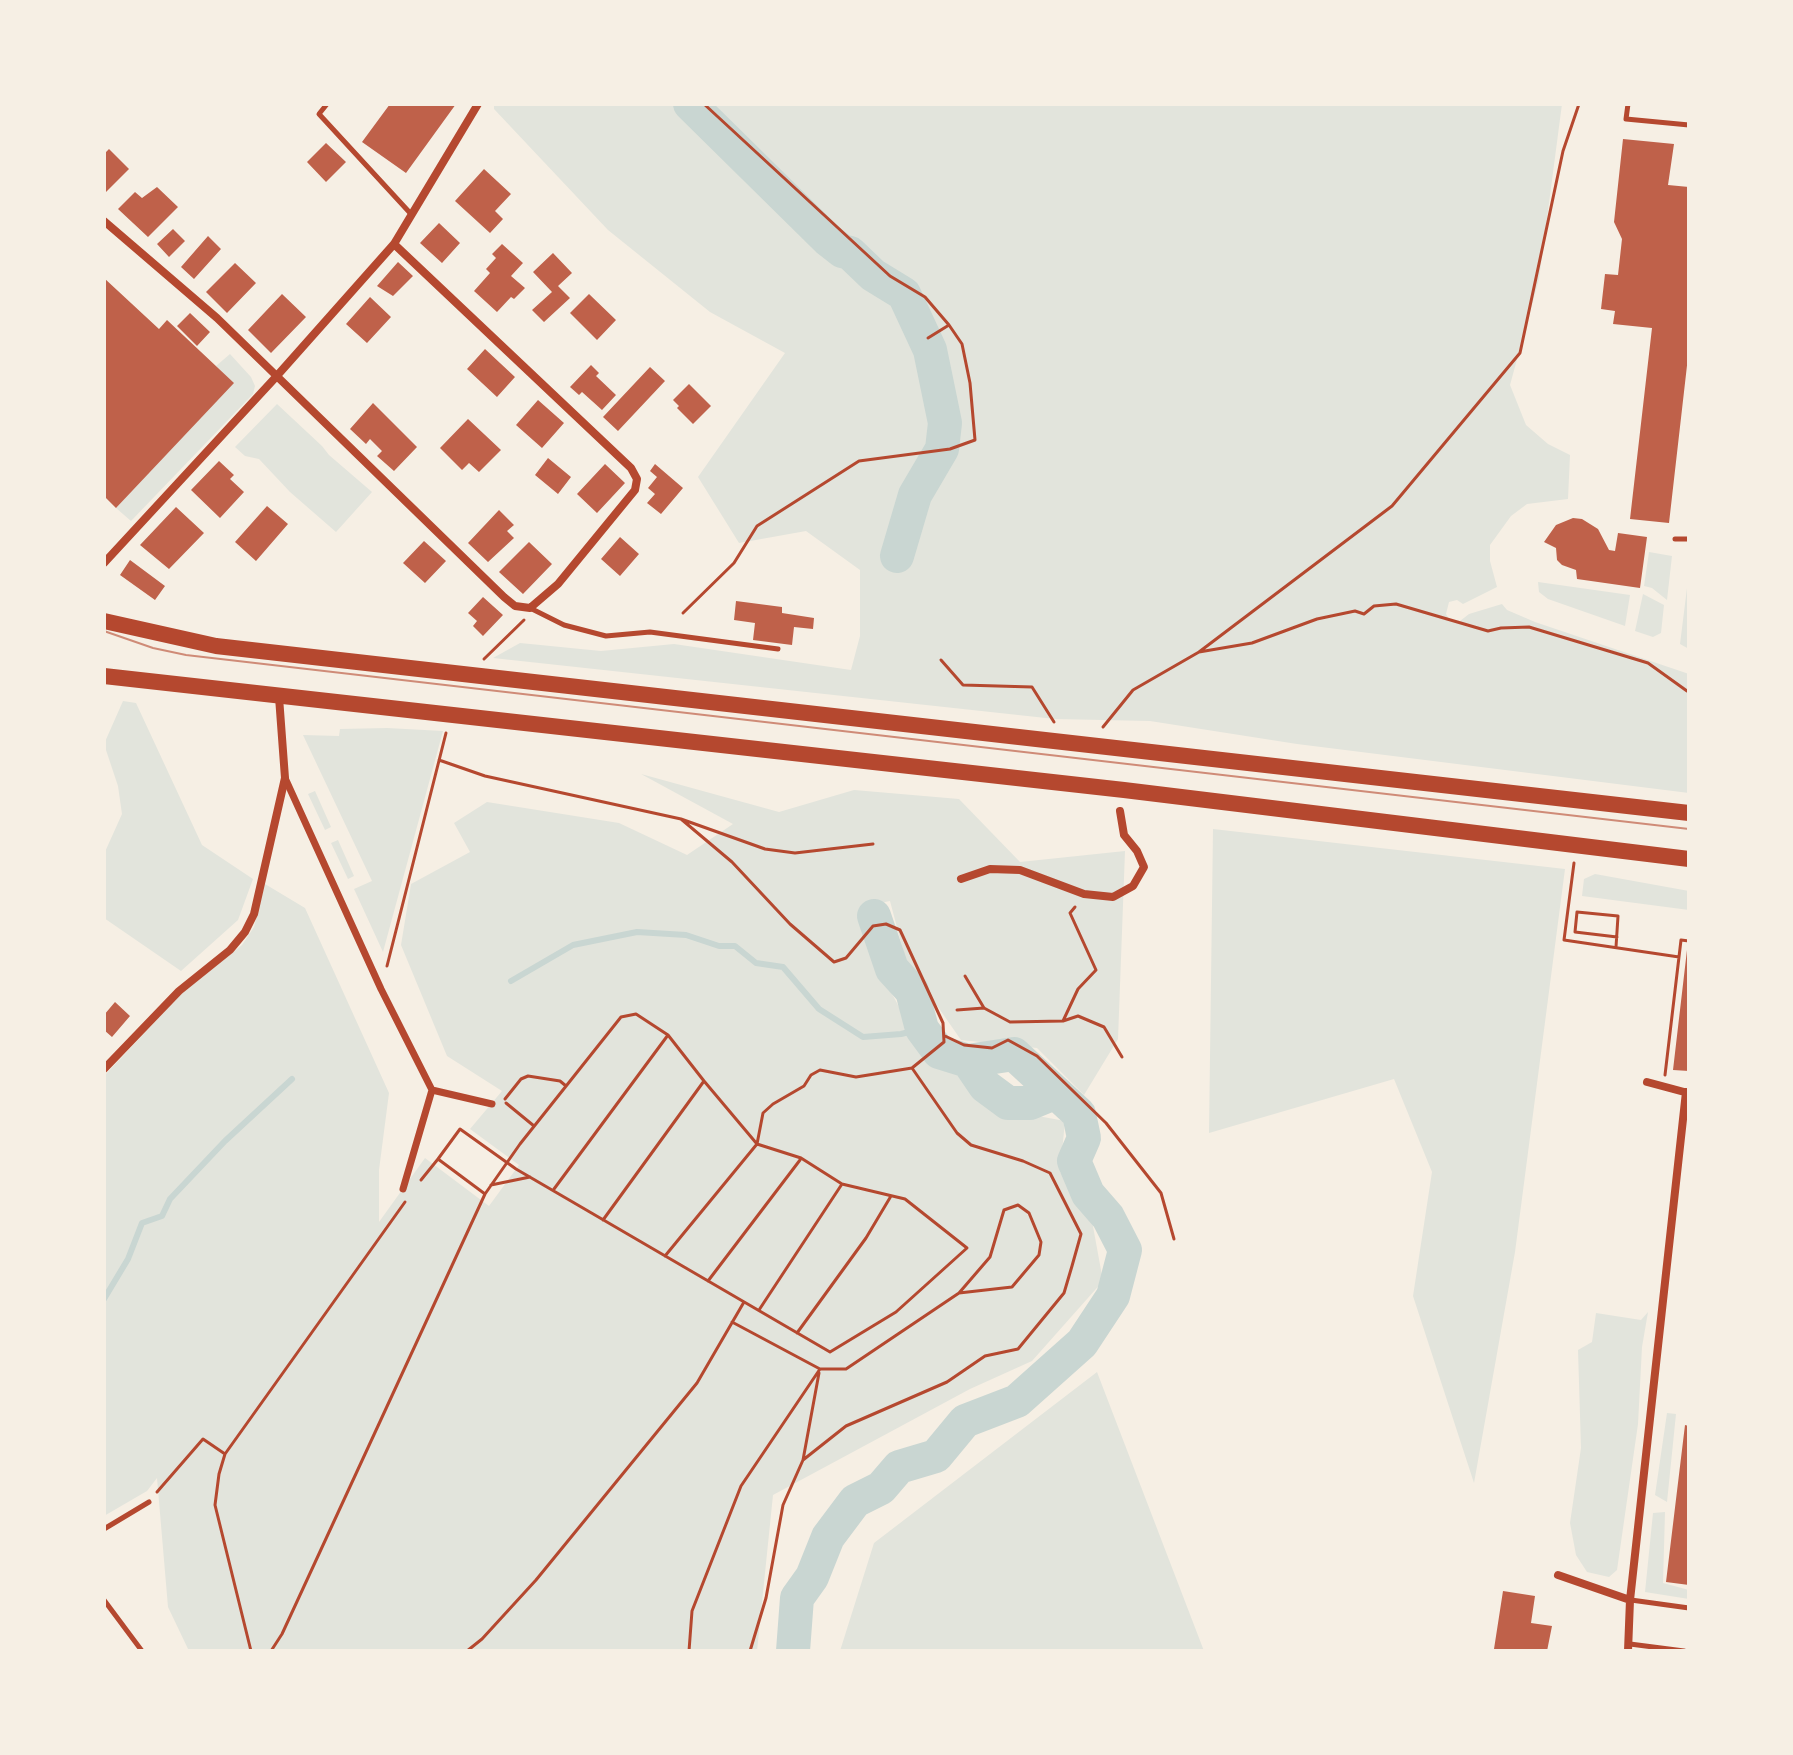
<!DOCTYPE html>
<style>
body{margin:0}
#map{position:relative;width:1793px;height:1755px;overflow:hidden;background:#f6efe4;font-family:Raleway,sans-serif}
canvas{display:block}
.frame{position:absolute;inset:0;border:106px solid #f6efe4;pointer-events:none}
</style>
<div id="map">
<canvas width="1793" height="1755"></canvas>
<div class="frame"></div>
</div>
<script>
const ctx = document.querySelector('canvas').getContext('2d');
ctx.lineJoin = 'round';
function paint(path, color) {
  ctx.fillStyle = color;
  ctx.fill(path, 'evenodd');
}
function toPath(rows) {
  const path = new Path2D();
  for (const r of rows) {
    path.moveTo(r[0], r[1]);
    for (let i = 2; i < r.length; i += 2) path.lineTo(r[i], r[i + 1]);
  }
  return path;
}
function trace(path, color, width, dash) {
  ctx.strokeStyle = color;
  ctx.lineWidth = width;
  ctx.lineCap = dash ? 'butt' : 'round';
  ctx.setLineDash(dash || []);
  ctx.stroke(path);
}
paint(toPath([
 [494,104,1562,104,1539,279,1510,385,1526,425,1548,444,1570,455,1568,499,1527,504,1511,516,1490,545,1490,561,1497,587,1463,604,1457,600,1449,602,1446,614,1449,619,1460,621,1469,614,1502,604,1507,610,1535,622,1689,674,1689,793,1297,744,1150,721,1055,719,493,658,520,643,601,651,674,644,851,670,860,636,860,570,806,531,739,543,698,477,785,353,710,312,608,230,494,109],
 [230,354,251,377,255,386,253,394,131,521,116,508,233,383,216,366],
 [277,404,322,446,329,455,372,492,336,532,290,492,259,459,245,456,235,447],
 [1649,552,1672,556,1667,600,1652,588,1644,586],
 [1689,572,1689,649,1680,644],
 [1538,582,1630,595,1625,626,1548,599,1539,592],
 [1643,594,1664,605,1661,633,1653,637,1635,631],
 [123,701,136,703,202,845,253,879,238,920,181,971,104,918,104,854,122,814,118,786,104,744],
 [387,728,443,731,383,952,354,889,372,881,303,735,339,736,340,729],
 [641,774,779,812,854,790,959,799,1020,862,1125,851,1118,1039,1084,1095,1037,1048,961,1040,906,961,890,901,861,907,874,960,914,1035,936,1060,970,1079,987,1099,1016,1112,1065,1121,1060,1172,1090,1210,1103,1281,1032,1361,970,1389,773,1495,757,1651,189,1651,168,1607,157,1478,147,1491,104,1516,104,1076,183,992,242,945,254,927,265,884,305,908,389,1093,379,1170,379,1222,425,1158,489,1206,519,1165,470,1129,502,1091,447,1056,401,945,411,884,470,852,454,823,487,802,619,823,687,855,733,824],
 [315,791,331,827,325,830,308,794],
 [1213,829,1565,869,1515,1252,1474,1483,1413,1296,1432,1172,1394,1079,1209,1133],
 [338,840,354,876,348,879,331,843],
 [1595,874,1689,891,1689,910,1582,896,1584,879],
 [1648,1312,1642,1347,1638,1424,1617,1570,1609,1577,1587,1572,1576,1555,1570,1523,1581,1448,1578,1350,1592,1342,1596,1313,1641,1320],
 [1097,1372,1204,1651,840,1651,874,1543],
 [1667,1413,1676,1414,1667,1502,1655,1495],
 [1665,1512,1663,1583,1689,1590,1689,1599,1645,1592,1653,1513]
]), '#e2e4dc');
trace(toPath([
 [511,981,573,945,637,932,686,935,719,946,735,946,756,963,783,967,819,1009,863,1037,901,1034,922,1029],
 [104,1299,128,1259,142,1223,162,1216,170,1199,225,1141,292,1079]
]), '#c9d6d2', 6);
trace(toPath([
 [690,104,828,240,842,251,850,253,873,275,904,294,930,350,945,423,942,449,915,495,897,556],
 [968,1061,985,1086,1008,1103,1030,1103,1054,1093],
 [793,1651,797,1598,812,1577,828,1537,855,1501,881,1488,899,1467,936,1456,965,1421,1017,1401,1082,1343,1113,1296,1125,1250,1108,1217,1088,1194,1074,1161,1084,1138,1079,1114,1014,1054,968,1061,939,1052,922,1029,912,991,892,969,874,916]
]), '#c9d6d2', 34);
paint(toPath([
 [390,104,456,104,406,173,362,142],
 [1623,139,1674,144,1668,185,1689,187,1689,348,1669,523,1630,519,1652,328,1613,324,1615,311,1601,309,1605,274,1618,275,1622,239,1614,222],
 [326,143,346,162,326,182,307,162],
 [109,149,129,169,104,194,104,154],
 [484,169,511,194,495,211,503,219,490,233,455,201],
 [157,187,178,207,148,237,118,209,135,192,142,198],
 [439,223,460,243,442,263,420,243],
 [173,229,185,241,169,257,157,244],
 [208,236,221,249,194,279,181,267],
 [502,244,523,263,511,276,525,288,514,299,511,297,497,312,474,291,490,273,486,269,496,258,492,254],
 [553,253,572,273,558,286,570,298,544,322,532,310,552,292,533,272],
 [398,262,413,276,393,296,377,286],
 [235,263,256,283,227,313,206,292],
 [104,278,159,329,167,320,234,383,116,508,104,496],
 [282,294,306,317,271,353,248,330],
 [589,294,616,320,597,340,570,313],
 [370,297,391,317,367,343,346,324],
 [190,313,210,332,197,346,177,326],
 [485,349,515,377,497,397,467,369],
 [591,365,599,373,596,376,616,395,602,410,582,392,579,395,570,387],
 [650,367,665,381,618,431,603,417],
 [689,384,711,406,693,424,677,408,679,406,673,400],
 [538,400,564,423,542,448,516,425],
 [373,403,417,447,394,471,377,456,382,451,370,439,366,444,350,429],
 [468,419,501,450,479,472,469,463,462,470,440,448],
 [548,458,571,477,558,494,535,475],
 [219,461,234,475,230,479,244,492,220,518,191,490],
 [605,464,625,483,597,513,577,494],
 [655,464,683,488,661,514,647,503,655,494,648,488,657,477,650,471],
 [267,506,288,524,256,561,235,542],
 [176,507,204,533,169,569,140,545],
 [499,510,514,525,507,531,514,538,488,562,468,543],
 [1573,518,1582,519,1598,529,1609,550,1615,551,1618,533,1647,537,1640,588,1577,579,1576,570,1562,565,1557,560,1556,548,1544,542,1556,525],
 [620,537,639,554,620,576,601,559],
 [424,541,446,561,425,583,403,563],
 [529,542,552,564,523,594,499,572],
 [130,560,165,586,155,600,120,575],
 [483,597,503,615,483,636,473,626,477,621,468,613],
 [736,601,782,607,782,613,814,618,813,629,794,627,792,645,753,640,755,623,734,620],
 [1687,950,1689,950,1689,1071,1673,1070],
 [115,1002,130,1016,112,1037,104,1030,104,1015],
 [1685,1425,1689,1426,1689,1585,1666,1582],
 [1503,1591,1535,1596,1531,1623,1552,1626,1547,1651,1494,1649]
]), '#bf614a');
trace(toPath([
 [928,338,949,325],
 [683,613,734,563,757,526,859,461,950,449,975,440,970,383,962,344,949,325,925,297,890,276,704,104],
 [1199,652,1392,506,1520,353,1563,151,1579,104],
 [484,659,524,620],
 [941,660,963,685,1032,687,1054,722],
 [1103,727,1133,690,1199,652,1252,643,1317,619,1355,611,1364,614,1374,606,1396,604,1488,631,1501,628,1529,627,1625,656,1648,663,1687,691],
 [439,760,485,776,681,819,765,849,795,853,873,844],
 [1574,863,1564,940,1679,957],
 [1616,947,1618,916,1577,912,1575,932,1617,937],
 [387,966,446,733],
 [965,976,984,1008,1010,1022,1063,1021,1078,1016,1104,1027,1122,1057],
 [957,1010,984,1008],
 [1063,1021,1078,989,1096,970,1070,913,1075,907],
 [945,1036,964,1045,992,1048,1008,1040,1037,1056,1106,1123,1161,1193,1174,1239],
 [1665,1075,1681,940,1689,941],
 [505,1099,521,1079,528,1076,560,1081,566,1086],
 [506,1103,534,1126],
 [438,1159,460,1129,516,1169,830,1352,896,1312,967,1248,905,1199,842,1184,801,1158,757,1144,704,1081],
 [421,1180,438,1159,485,1194,520,1144,621,1017,636,1014,668,1035,704,1081,603,1220],
 [491,1185,530,1177],
 [554,1189,668,1035],
 [665,1256,757,1144,763,1113,773,1104,804,1086,811,1075,820,1070,856,1077,912,1068,944,1042,943,1023,900,930,886,924,873,926,846,958,834,962,790,924,732,862,681,819],
 [708,1281,800,1160],
 [759,1310,842,1184],
 [732,1322,820,1369,846,1369,959,1293,990,1257,1004,1210,1018,1205,1029,1213,1041,1242,1039,1255,1012,1287,959,1293],
 [797,1333,866,1238,891,1196],
 [803,1460,819,1373],
 [157,1492,203,1439,225,1454],
 [251,1651,215,1505,219,1474,225,1454,405,1202],
 [271,1651,282,1634,485,1194],
 [467,1651,482,1639,536,1580,697,1383,744,1302],
 [689,1651,692,1611,741,1486,820,1369],
 [750,1651,766,1598,783,1505,803,1460,846,1426,947,1382,985,1356,1018,1349,1064,1293,1072,1266,1081,1234,1050,1173,1023,1161,971,1145,957,1133,912,1068]
]), '#b5482f', 3);
trace(toPath([
 [327,104,319,114,411,214],
 [1628,104,1626,119,1689,125],
 [1675,539,1689,539],
 [530,608,564,625,606,636,650,632,778,649],
 [104,1529,149,1502],
 [104,1600,142,1651],
 [1631,1600,1689,1608],
 [1630,1644,1684,1651]
]), '#b5482f', 5);
trace(toPath([
 [285,778,381,989,432,1090],
 [403,1189,432,1090,492,1104]
]), '#b5482f', 7);
trace(toPath([
 [104,221,217,318,504,597,515,606,530,608,558,584,635,490,637,479,631,468,394,244],
 [104,563,275,378,394,244,478,104],
 [961,879,990,869,1020,870,1084,894,1113,897,1133,886,1144,867,1137,851,1124,835,1120,811],
 [104,1069,179,991,230,950,245,932,254,914,285,778,279,697],
 [1647,1082,1688,1093],
 [1558,1575,1630,1600],
 [1628,1651,1630,1600,1686,1092]
]), '#b5482f', 8);
trace(toPath([
 [104,621,216,646,1689,813],
 [104,676,1124,790,1689,859]
]), '#b5482f', 16);
trace(toPath([
 [104,631,153,648,186,655,1689,829]
]), '#cf8b77', 2);
</script>
